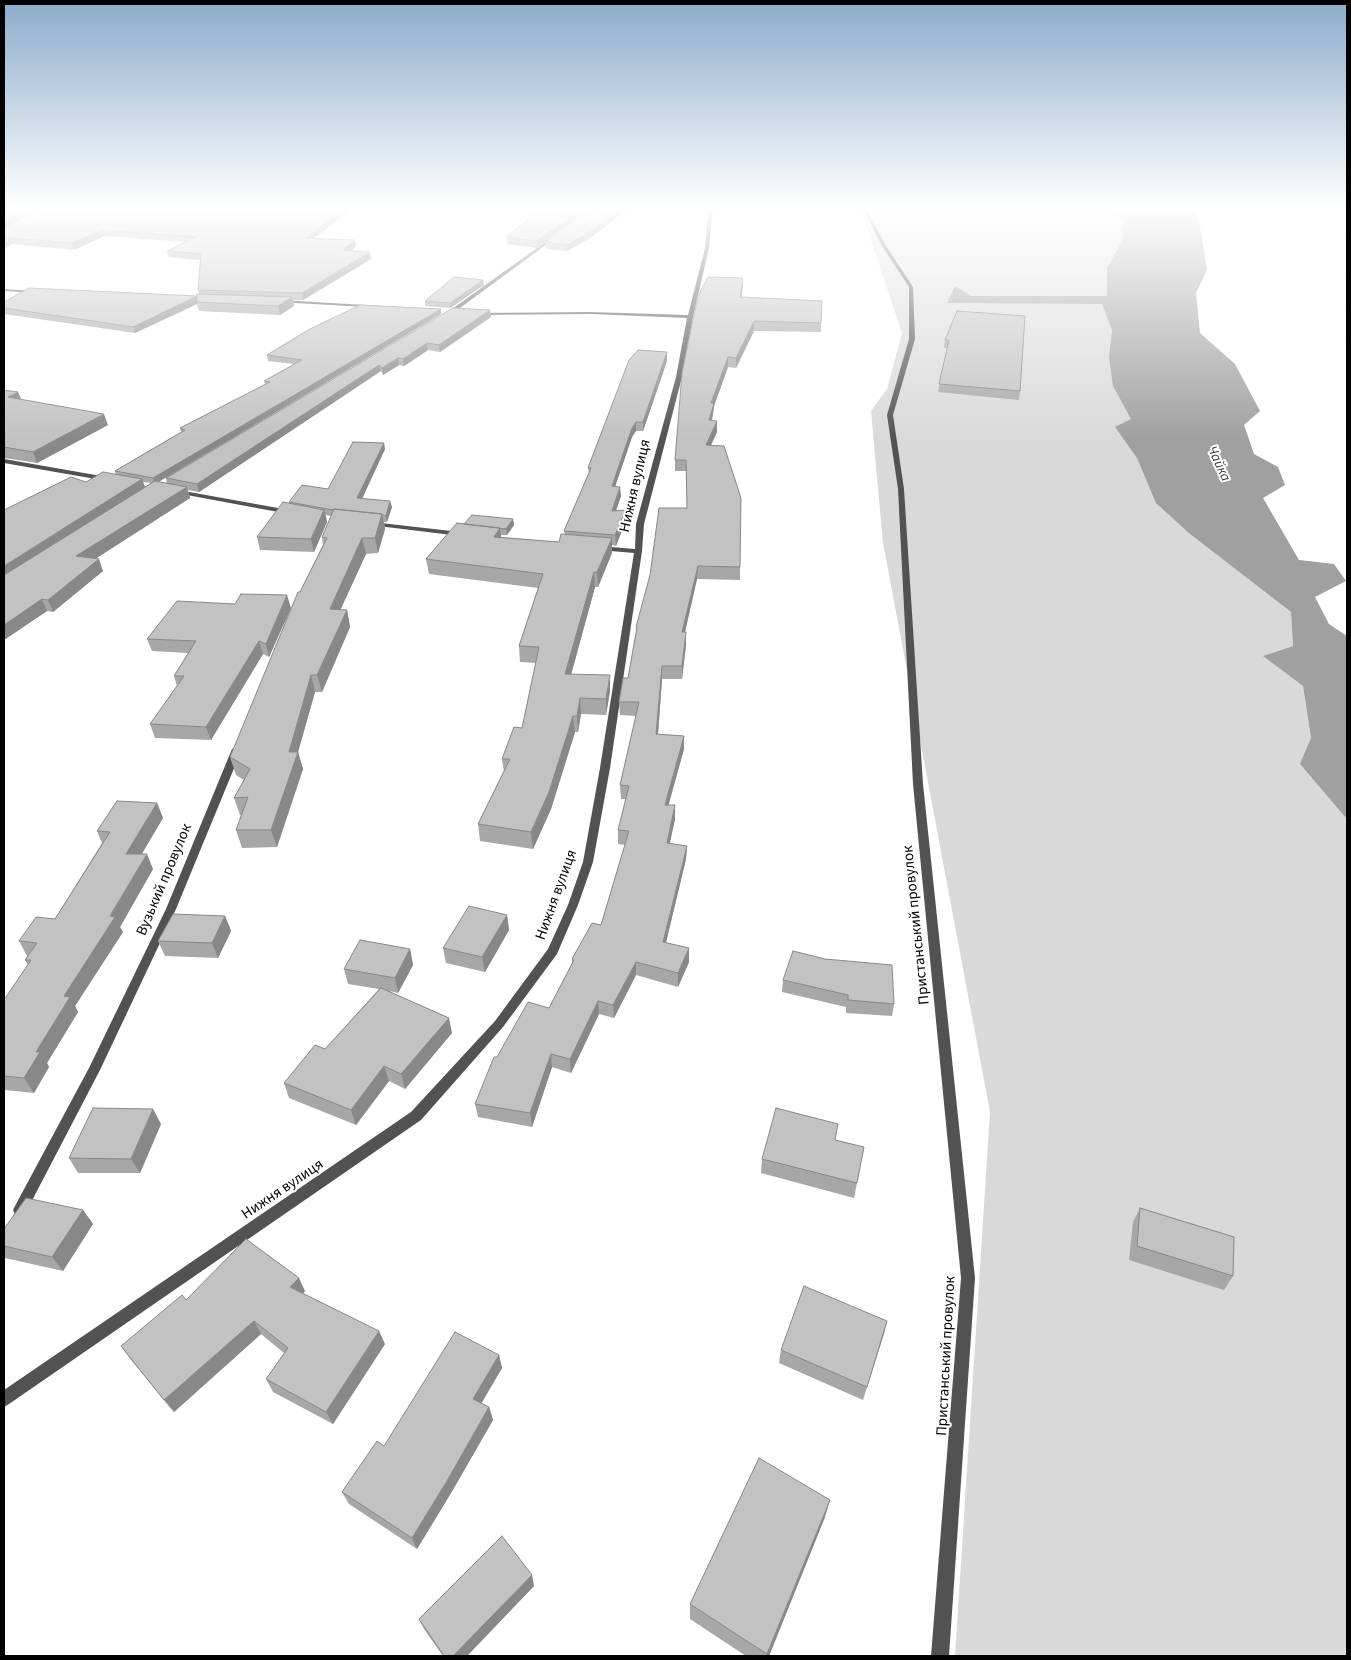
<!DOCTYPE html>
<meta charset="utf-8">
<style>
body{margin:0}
#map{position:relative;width:1351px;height:1660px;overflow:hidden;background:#fff;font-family:"Source Sans 3",sans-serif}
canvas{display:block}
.frame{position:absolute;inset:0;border:5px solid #000;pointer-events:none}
</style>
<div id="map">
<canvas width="1351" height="1660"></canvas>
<div class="frame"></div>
</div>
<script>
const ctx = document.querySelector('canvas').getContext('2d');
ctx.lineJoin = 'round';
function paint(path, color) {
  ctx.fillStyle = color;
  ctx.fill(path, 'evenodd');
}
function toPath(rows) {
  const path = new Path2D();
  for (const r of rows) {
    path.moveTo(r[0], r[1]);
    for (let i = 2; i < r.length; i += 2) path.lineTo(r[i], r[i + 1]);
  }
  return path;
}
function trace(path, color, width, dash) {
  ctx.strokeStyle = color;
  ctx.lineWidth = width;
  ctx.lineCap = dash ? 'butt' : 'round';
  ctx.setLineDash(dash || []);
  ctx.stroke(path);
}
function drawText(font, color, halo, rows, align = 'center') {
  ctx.font = font + ' "Source Sans 3",sans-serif';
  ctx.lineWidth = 4;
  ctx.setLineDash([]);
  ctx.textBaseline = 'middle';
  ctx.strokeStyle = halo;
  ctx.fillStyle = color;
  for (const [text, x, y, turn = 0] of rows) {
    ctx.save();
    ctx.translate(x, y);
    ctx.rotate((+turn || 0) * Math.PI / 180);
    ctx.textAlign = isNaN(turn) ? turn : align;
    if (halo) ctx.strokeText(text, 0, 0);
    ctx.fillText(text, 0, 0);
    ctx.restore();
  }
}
paint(toPath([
 [862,208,1162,208,1190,534,1291,612,1293,646,1264,656,1303,686,1311,738,1347,751,1347,1656,955,1656,990,1112,883,543,871,411,887,389,902,333,865,222]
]), '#d9d9d9');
paint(toPath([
 [1101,208,1194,208,1200,226,1207,270,1196,293,1200,333,1235,364,1260,411,1244,425,1254,454,1278,467,1285,485,1263,498,1299,560,1334,564,1346,581,1315,597,1329,624,1347,636,1347,819,1300,764,1311,738,1303,686,1263,656,1293,646,1291,612,1190,534,1156,503,1137,458,1115,427,1131,419,1113,386,1109,357,1112,330,1102,304,947,303,955,286,971,296,1107,296,1107,268,1122,241,1123,221]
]), '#a0a0a0');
paint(toPath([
 [575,208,590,208,598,209,596,210,575,208],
 [709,208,713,208,709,248,693,317,682,377,644,524,642,551,610,768,593,862,578,905,557,954,503,1027,421,1120,9,1404,4,1407,4,1390,411,1112,495,1021,548,949,568,905,583,862,600,768,634,553,599,550,595,548,599,546,635,549,636,524,676,377,687,318,591,314,477,315,475,314,477,313,591,312,688,315,705,248,709,208],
 [862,208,866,208,886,246,913,287,915,339,893,415,904,489,923,784,975,1278,949,1656,931,1656,961,1278,913,784,898,489,887,415,909,339,909,287,882,246,862,208],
 [555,235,558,236,449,316,445,316,445,314,555,235],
 [4,289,35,291,37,292,35,293,4,291,4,289],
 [280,300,417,308,419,309,417,310,278,302,280,300],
 [4,459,107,477,110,479,107,481,4,463,4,459],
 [178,490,289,510,292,512,289,514,176,493,176,491,178,490],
 [372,522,460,532,464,534,460,536,370,525,370,523,372,522],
 [237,746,242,749,176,909,100,1070,25,1214,20,1216,15,1214,13,1210,15,1206,89,1068,166,909,232,749,237,746]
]), '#525252');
paint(toPath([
 [4,208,354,208,314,238,356,246,351,251,371,259,303,300,293,300,294,306,280,315,199,311,197,304,135,333,4,314,4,302,197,296,199,294,198,290,200,260,169,257,167,251,185,242,104,236,74,250,12,244,4,249],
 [541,208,588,208,588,211,536,248,507,244,507,237],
 [596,208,629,208,590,238,567,251,546,249,546,242],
 [743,278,741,297,821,323,821,332,754,331,736,368,728,367,714,406,713,414,712,420,717,432,711,445,740,567,740,580,697,579,685,632,686,645,682,679,662,679,658,734,684,736,684,749,668,805,675,819,669,844,687,846,686,859,666,942,689,962,678,987,636,975,614,1018,599,1014,571,1073,552,1067,532,1127,478,1117,475,1104,497,1057,549,1008,572,963,572,959,601,925,625,845,618,844,618,830,626,799,621,799,620,785,636,716,620,715,619,702,628,678,636,634,636,627,687,508,686,471,675,471,675,460],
 [483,280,484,285,450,308,425,306,425,301],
 [453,308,490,310,491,317,440,352,428,350,404,366,399,365,383,375,381,371,199,492,188,490,190,498,95,559,103,571,53,612,47,611,4,640,86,482,116,475,115,471,181,432,180,428,265,384,264,381,294,364,268,361,267,355,441,314,158,482,167,484,166,478],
 [143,482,151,483,145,487],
 [957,311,1020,391,1019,400,938,392,947,348,944,348,945,340],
 [667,361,643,431,636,431,632,437,615,486,621,496,616,511,626,520,616,546,612,545,612,553,598,587,595,587,571,674,610,691,606,715,581,714,578,732,575,732,551,809,533,849,480,841,478,824,504,772,502,759,522,728,536,663,520,662,519,646,538,588,429,574,426,559,464,524,513,519,514,525,507,535,501,535,501,537,559,542,565,535,564,531,589,473,588,468],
 [4,390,22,400,108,425,37,463,4,458],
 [385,449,362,499,392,507,387,522,384,522,385,529,378,553,366,554,340,610,347,610,350,627,322,692,315,692,298,752,303,769,277,847,242,848,236,830,242,815,240,815,234,798,244,780,236,775,230,757,300,592,323,545,322,537,331,516,326,515,327,522,314,552,260,550,257,537,290,503,289,502,328,489],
 [291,608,269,657,263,654,211,740,155,738,150,724,177,686,174,676,188,653,152,651,147,639],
 [157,803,163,818,141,854,153,869,120,927,123,932,75,1006,78,1012,47,1063,49,1067,34,1093,5,1090,4,1092,4,1000,28,965,25,960,27,956,19,941,55,919,102,843,97,831],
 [507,915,509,930,485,972,446,963,443,948],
 [225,916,231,931,218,958,165,956,158,941],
 [410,949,413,965,398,993,390,991,452,1033,405,1089,389,1081,356,1125,289,1098,284,1083,325,1049,379,989,348,984,344,969],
 [783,980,894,1004,892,1016,846,1013,846,1007,782,992],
 [161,1124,140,1173,78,1173,69,1158],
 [835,1140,864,1147,854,1198,761,1173,762,1159],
 [1140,1208,1233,1276,1224,1290,1129,1260,1133,1222],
 [83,1210,93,1224,63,1271,5,1258,4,1257,4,1229],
 [305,1291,303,1293,385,1344,333,1424,273,1392,266,1379,284,1353,261,1334,174,1412,131,1360,121,1346,186,1300],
 [887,1321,863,1400,779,1363,781,1350],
 [499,1355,502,1368,481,1403,489,1407,493,1420,451,1493,417,1549,349,1504,342,1492,384,1446],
 [825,1517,769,1656,746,1656,690,1619,690,1604],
 [534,1586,467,1656,443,1656,424,1629,419,1619]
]), '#a7a7a7');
paint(toPath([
 [29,208,43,208,4,228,4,221],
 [345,208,354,208,306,244,305,238],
 [584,208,588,208,588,211,536,248,536,241],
 [621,208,629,208,590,238,567,251,567,245],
 [102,230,104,236,74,250,72,243],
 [10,238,12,244,4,249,4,241],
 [355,240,356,246,344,256,343,250],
 [370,252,371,259,303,300,302,293],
 [743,278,743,287,740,307,740,297],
 [483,280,484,285,450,308,450,303],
 [197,296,197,304,135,333,133,327],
 [292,297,294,306,280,315,278,306],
 [441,309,441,314,155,484,153,478],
 [490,310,491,317,440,352,439,345],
 [754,321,754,331,736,368,736,358],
 [427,343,428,350,404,366,403,359],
 [667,352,667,361,643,431,643,422],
 [728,357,728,367,714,406,713,414,709,431,709,420,711,403],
 [398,358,399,365,383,375,382,368],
 [379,365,381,371,199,492,197,484],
 [18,392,23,403,8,397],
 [104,414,108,425,37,463,33,452],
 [717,421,717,432,706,456,706,445],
 [636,422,636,431,632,437,612,496,612,486,632,428],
 [384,443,385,449,359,505,357,498],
 [142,479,146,490,4,581,4,566],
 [187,487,190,498,81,568,76,556],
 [620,487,621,496,612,521,612,511],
 [390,501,392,507,387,522,386,516],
 [324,510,327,522,314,552,311,539],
 [626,510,626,520,616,546,615,535],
 [382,514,385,529,378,553,375,538],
 [513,519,514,525,507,535,506,529],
 [500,528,502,543,494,537],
 [362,538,366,554,333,626,330,609],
 [612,538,612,553,598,587,597,572],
 [99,559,103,571,53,612,48,600],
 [698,566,697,579,682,645,682,632],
 [594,572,595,587,567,690,565,674],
 [287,595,291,608,269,657,266,644],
 [42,599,47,611,4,640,4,625],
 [347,610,350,627,322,692,317,675],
 [686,632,686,645,682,679,682,666],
 [259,641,263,654,211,740,206,727],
 [662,666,662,679,657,748,656,734],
 [311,675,315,692,298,752,303,769,277,847,271,830,289,752],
 [610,675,610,691,606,715,606,699],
 [580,698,581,714,578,732,577,716],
 [573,716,575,732,551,809,533,849,531,832],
 [684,736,684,749,665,818,665,805],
 [157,803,163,818,133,869,126,854],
 [675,805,675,819,667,857,667,843],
 [687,846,686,859,663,955,663,942],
 [147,854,153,869,120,927,123,932,75,1006,78,1012,47,1063,49,1067,34,1093,24,1078,36,1052,64,996],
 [507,915,509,930,485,972,482,957],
 [225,916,231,931,218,958,212,943],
 [689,948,689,962,678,987,678,973],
 [410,949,413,965,398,993,395,978],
 [636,962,636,975,614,1018,613,1005],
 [598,1001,599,1014,571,1073,570,1059],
 [449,1018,452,1033,405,1089,401,1074],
 [551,1054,552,1067,532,1127,530,1113],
 [384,1066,389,1081,356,1125,351,1110],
 [153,1109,161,1124,140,1173,131,1159],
 [83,1210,93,1224,63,1271,52,1257],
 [299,1278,305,1291,297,1301,290,1287],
 [254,1321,261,1334,174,1412,164,1400],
 [887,1321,884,1334,863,1400,867,1387],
 [379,1331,385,1344,333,1424,326,1412],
 [499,1355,502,1368,477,1411,473,1399],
 [489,1407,493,1420,451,1493,417,1549,412,1538],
 [830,1500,825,1517,769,1656,766,1656],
 [532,1575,534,1586,467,1656,453,1656]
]), '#888');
const building = toPath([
 [4,208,29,208,4,221,4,208],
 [42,208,345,208,305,238,355,240,343,250,370,252,302,293,198,290,201,254,167,251,196,237,102,230,72,243,10,238,4,241,4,228,42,208],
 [541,208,584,208,536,241,507,237,541,208],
 [596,208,621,208,590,232,567,245,546,242,596,208],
 [454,277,483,280,450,303,425,301,454,277],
 [708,277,743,278,740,297,822,301,821,323,754,321,736,358,728,357,711,403,714,403,709,420,717,421,706,445,724,446,741,498,740,567,698,566,682,632,686,632,682,666,662,666,656,734,684,736,665,805,675,805,667,843,687,846,663,942,689,948,678,973,636,962,613,1005,598,1001,570,1059,551,1054,530,1113,475,1104,494,1057,497,1057,528,1002,549,1008,574,960,572,959,592,923,601,925,629,831,618,830,629,786,620,785,639,702,619,702,623,678,628,678,637,627,636,627,650,575,659,508,687,508,686,460,675,460,682,373,698,296,708,277],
 [29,288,197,296,133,327,4,308,4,302,29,288],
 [197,294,292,297,278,306,197,302,197,294],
 [360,305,441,309,153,478,115,471,185,430,180,428,270,382,264,381,302,360,267,355,308,330,360,305],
 [453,308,490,310,439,345,427,343,403,359,398,358,382,368,379,365,197,484,166,478,453,308],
 [957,311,1025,316,1020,391,939,384,949,340,945,340,957,311],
 [638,350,667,352,643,422,636,422,632,428,612,486,620,487,612,511,626,510,615,535,564,531,591,468,588,468,629,360,638,350],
 [4,390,18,392,8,397,104,414,33,452,4,447,4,390],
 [353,442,384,443,357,498,390,501,386,516,382,515,382,514,334,509,333,510,289,502,302,485,328,489,353,442],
 [103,472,142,479,4,566,4,510,71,477,86,482,103,472],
 [155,481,187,487,76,556,99,559,48,600,42,599,4,625,4,575,155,481],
 [283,502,324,510,311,539,257,537,283,502],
 [334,509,382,514,375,538,362,538,330,609,347,610,317,675,311,675,289,752,298,752,271,830,236,830,248,797,234,798,250,769,230,757,298,592,300,592,327,538,322,537,334,509],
 [472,515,513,519,506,529,464,524,472,515],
 [457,523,500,528,494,537,559,542,561,534,612,538,597,572,594,572,565,674,610,675,606,699,580,698,577,716,573,716,549,792,531,832,478,824,510,759,502,759,514,727,522,728,539,647,519,646,543,574,426,559,457,523],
 [241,594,287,595,266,644,259,641,206,727,150,724,184,676,174,676,196,641,147,639,177,601,235,604,241,594],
 [117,801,157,803,126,854,147,854,110,916,115,917,64,996,70,997,36,1052,40,1052,24,1078,4,1076,4,1000,31,960,25,960,37,943,19,941,36,917,55,919,110,832,97,831,117,801],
 [469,906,507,915,482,957,443,948,469,906],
 [173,914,225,916,212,943,158,941,173,914],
 [360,940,410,949,395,978,344,969,360,940],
 [793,951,825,959,892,965,894,1004,848,1000,848,995,783,980,793,951],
 [381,988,449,1018,401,1074,384,1066,351,1110,284,1083,315,1045,325,1049,381,988],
 [93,1108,153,1109,131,1159,69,1158,93,1108],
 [776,1108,838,1124,835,1140,864,1147,857,1183,762,1159,776,1108],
 [26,1198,83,1210,52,1257,4,1246,4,1229,26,1198],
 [1140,1208,1234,1237,1233,1276,1137,1246,1140,1208],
 [246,1239,299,1278,290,1287,379,1331,326,1412,266,1379,288,1348,254,1321,164,1400,121,1346,182,1295,186,1300,246,1239],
 [804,1286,887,1321,867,1387,781,1350,804,1286],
 [455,1332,499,1355,473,1399,489,1407,447,1481,412,1538,342,1492,377,1441,384,1446,455,1332],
 [759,1458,830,1500,767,1654,690,1604,759,1458],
 [502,1536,532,1575,453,1656,444,1656,419,1619,502,1536]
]);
paint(building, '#c2c2c2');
trace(building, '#888', 1);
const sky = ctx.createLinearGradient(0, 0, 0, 440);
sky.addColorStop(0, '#8baccb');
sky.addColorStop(0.47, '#fff');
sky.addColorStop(1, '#ffffff00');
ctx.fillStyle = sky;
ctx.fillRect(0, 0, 1351, 440);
drawText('italic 14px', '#414141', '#fff', [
 ["Чайка",1218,464,65]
]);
drawText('15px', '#000', '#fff', [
 ["Нижня вулиця",636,486,-77],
 ["Вузький провулок",165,880,-67],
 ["Нижня вулиця",557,895,-70],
 ["Пристанський провулок",917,925,-96],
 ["Нижня вулиця",283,1190,-34],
 ["Пристанський провулок",947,1356,-87]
]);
</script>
